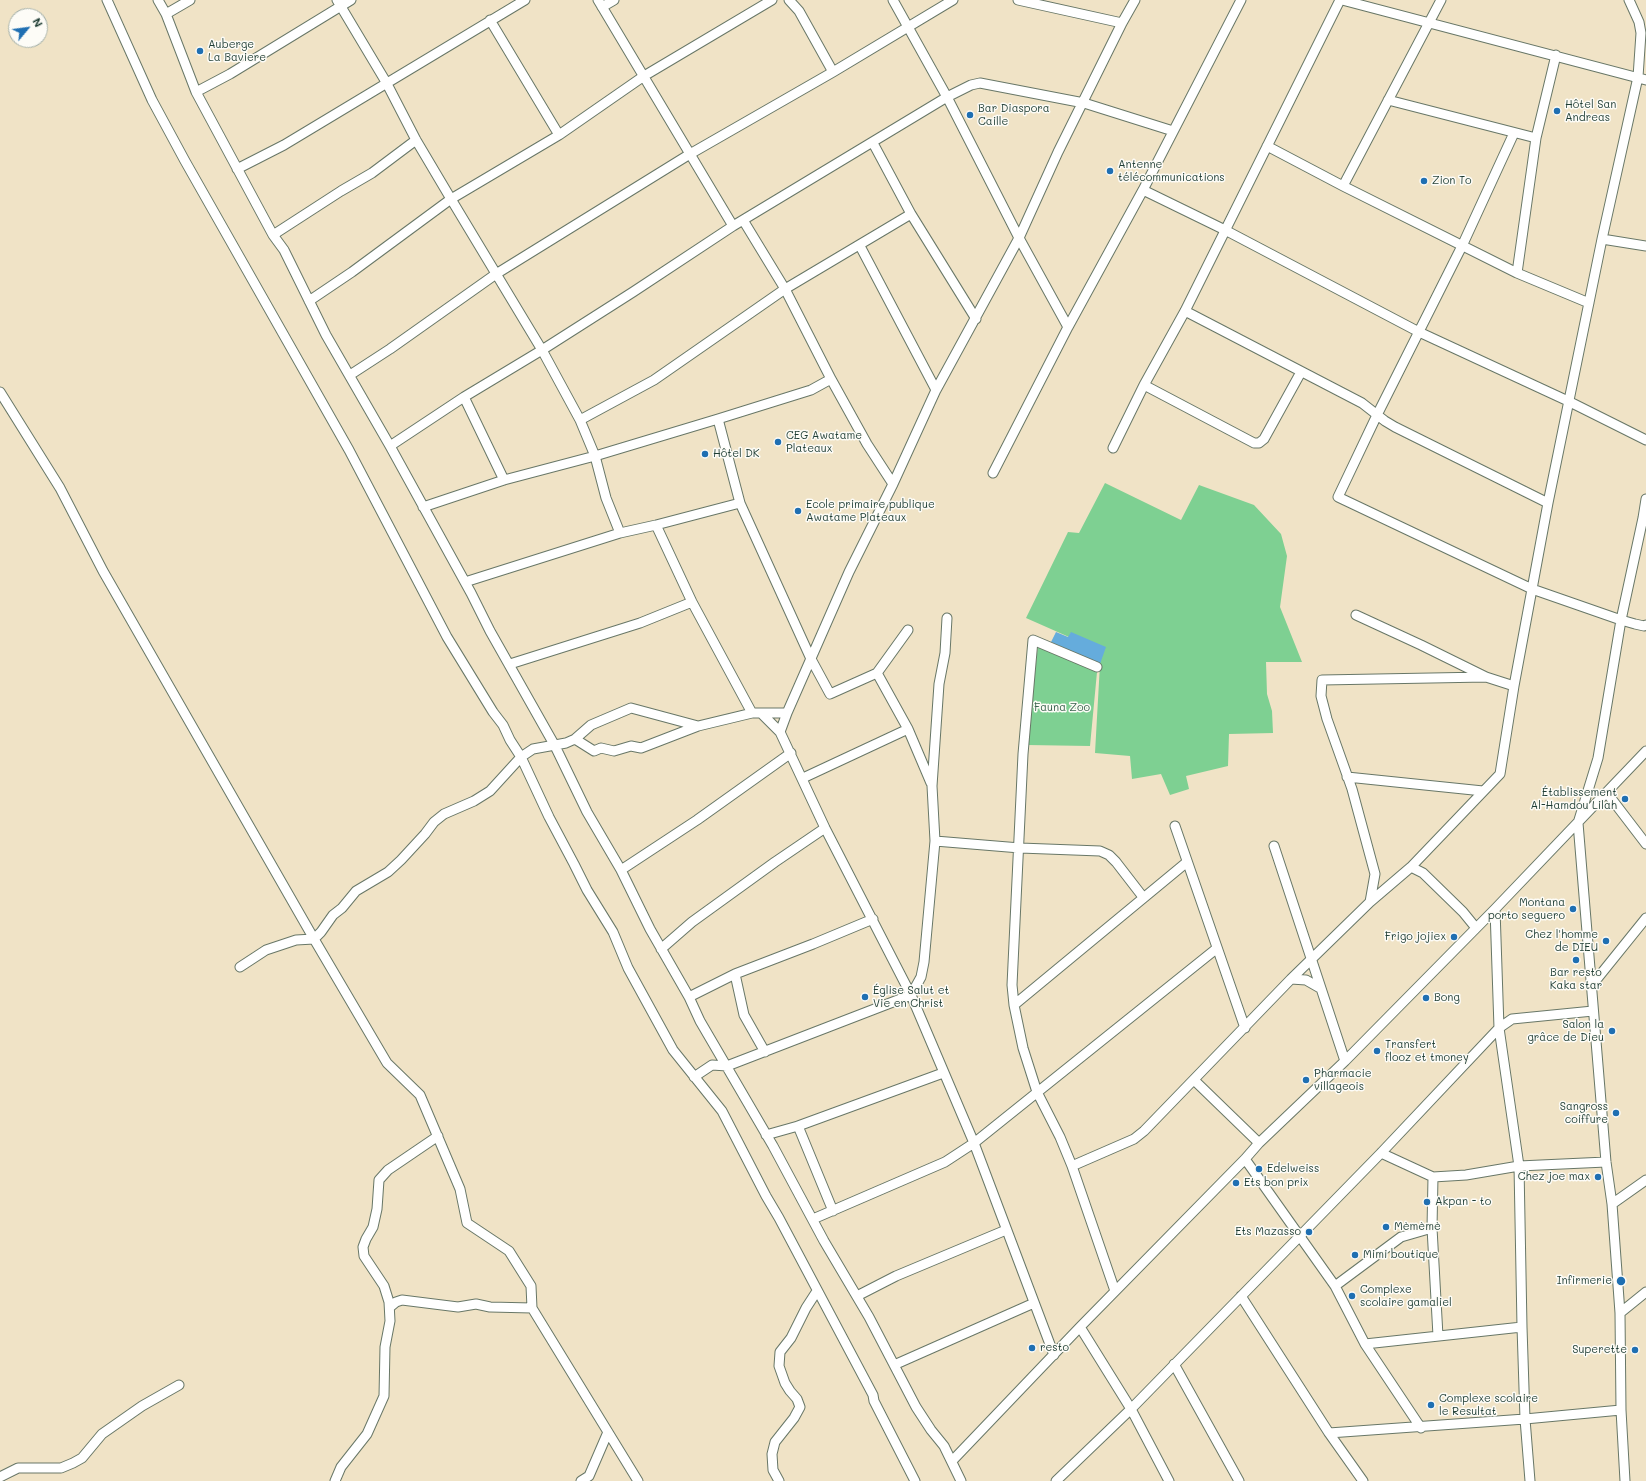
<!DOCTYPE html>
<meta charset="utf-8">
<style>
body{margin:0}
#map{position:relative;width:1646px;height:1481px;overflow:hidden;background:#f0e3c6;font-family:Mali,sans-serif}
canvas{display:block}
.north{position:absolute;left:8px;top:8px;width:40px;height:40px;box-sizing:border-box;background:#fdfcf7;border:1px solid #a4b0a9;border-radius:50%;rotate:61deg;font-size:11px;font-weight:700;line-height:16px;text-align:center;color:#1f3d34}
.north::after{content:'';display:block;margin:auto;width:14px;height:18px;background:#1f6fb2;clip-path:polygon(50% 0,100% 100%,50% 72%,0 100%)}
</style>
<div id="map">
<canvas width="1646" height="1481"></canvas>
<div class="north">N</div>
</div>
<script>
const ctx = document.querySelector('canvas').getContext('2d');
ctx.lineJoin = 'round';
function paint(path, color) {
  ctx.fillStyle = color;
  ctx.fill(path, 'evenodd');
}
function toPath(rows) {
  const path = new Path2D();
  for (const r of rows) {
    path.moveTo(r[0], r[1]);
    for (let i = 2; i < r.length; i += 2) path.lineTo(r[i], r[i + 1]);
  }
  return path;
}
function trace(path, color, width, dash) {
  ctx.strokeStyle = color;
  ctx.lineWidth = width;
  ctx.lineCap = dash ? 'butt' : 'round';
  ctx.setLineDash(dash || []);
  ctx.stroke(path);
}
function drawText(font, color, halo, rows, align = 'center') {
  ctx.font = font + ' Mali,sans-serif';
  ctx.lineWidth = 3;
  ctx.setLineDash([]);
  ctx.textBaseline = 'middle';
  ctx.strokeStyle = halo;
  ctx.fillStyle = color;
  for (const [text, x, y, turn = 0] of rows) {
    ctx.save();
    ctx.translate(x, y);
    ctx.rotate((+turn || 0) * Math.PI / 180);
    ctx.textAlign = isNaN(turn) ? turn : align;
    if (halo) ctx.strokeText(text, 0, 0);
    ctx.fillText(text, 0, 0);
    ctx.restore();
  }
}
paint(toPath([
 [1105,483,1181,520,1199,485,1254,505,1281,534,1287,556,1280,607,1302,662,1266,662,1267,694,1272,711,1273,733,1229,734,1228,766,1186,776,1189,789,1170,795,1161,774,1132,779,1130,756,1095,753,1100,664,1071,633,1069,637,1026,618,1068,532,1079,533],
 [1038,645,1097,672,1090,746,1027,745]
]), '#7ed092');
paint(toPath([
 [1056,632,1068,637,1071,632,1106,647,1100,664,1051,642]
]), '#65acdc');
const minor = toPath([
 [107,0,152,100,185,161,349,450,447,637,493,712,503,725,510,740,521,757,549,817,574,864,587,890,613,932,628,968,673,1050,722,1111,766,1196,779,1218,873,1395,874,1401,915,1481],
 [158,0,166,14,196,92,273,235,284,250,326,335,390,446,471,593,490,631,555,746,587,812,621,870,650,929,689,997,700,1021,773,1146,824,1241,869,1317,916,1407,931,1430,944,1446,961,1481],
 [337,0,386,82,416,140,451,199,542,350,580,420,595,456,606,498,620,533],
 [598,0,733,226],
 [789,0,799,11,833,72],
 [893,0,947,97,1019,238,1068,327],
 [1018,0,1122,23],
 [1342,0,1646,80],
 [602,7,614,0],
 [166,14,190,0],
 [490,20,559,135],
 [196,92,230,74,351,0],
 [1388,100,1536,138],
 [1514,133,1462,246,1377,415,1338,497,1532,589,1621,620,1635,624,1644,626,1646,625],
 [873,143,911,214,976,319],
 [1267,146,1343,186,1517,273,1589,303],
 [237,169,284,145,525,0],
 [1343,186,1441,0],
 [1143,190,1225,230,1419,332,1568,401,1646,440],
 [743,220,785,289,831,379,867,444,893,484],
 [273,235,341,191,372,173,416,140],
 [1602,239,1646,246],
 [860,246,936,390],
 [1517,273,1536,138,1556,55],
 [309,301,352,272,451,199,559,135,644,76,772,0],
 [1185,311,1362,403,1385,421,1395,427,1548,503],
 [350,375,390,349,496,274,690,154,833,72,953,0],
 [1144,385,1254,443,1259,443,1264,439,1301,372],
 [0,392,60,488,103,571,314,939,387,1063,420,1095,460,1189,467,1223,509,1251,531,1286,532,1308,638,1481],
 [464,397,504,480],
 [718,419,740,503,811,659,830,694,877,673,908,630],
 [580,420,654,380,785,289,911,214],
 [390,446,464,397,542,350,633,292,733,226,947,97,971,85,980,83,1084,103,1173,131],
 [1113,448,1144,385,1185,311,1340,0],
 [993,473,1068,327,1143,190,1241,0],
 [423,507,504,480,595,456,718,419,811,390,831,379],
 [656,525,692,602,752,713],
 [465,582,620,533,656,525,740,503],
 [1356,615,1421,645,1486,677,1514,686],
 [510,664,640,623,692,602],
 [1097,667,1033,640,1023,754,1012,985,1014,1005,1023,1048,1037,1092,1060,1137,1072,1166,1115,1291],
 [877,673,908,729,931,783],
 [761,713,780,732,825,828,911,995,974,1143,1054,1355],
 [780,732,787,713,849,572,893,484,936,390,1019,238,1058,152,1122,23,1135,0],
 [575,739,594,751,601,748,614,751,631,746,641,748,698,726,752,713,787,713],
 [1347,777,1483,791],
 [803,778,908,729],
 [1607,793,1646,844],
 [1175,826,1245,1028],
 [935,841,1020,848,1100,851,1109,855,1116,862,1143,897],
 [1274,846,1345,1061],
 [1411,867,1423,873,1463,912,1476,928],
 [621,870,697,820,791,753],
 [1370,902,1375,874,1352,789,1327,719,1321,696,1322,680,1486,677],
 [1495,909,1499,1028,1519,1166,1522,1327,1525,1419,1530,1481],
 [661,949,692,922,775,862,825,828],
 [240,967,266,950,296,940,314,939,321,932,333,915,342,908,356,891,388,872,401,860,425,834,434,822,444,814,474,801,490,791,521,757,533,749,566,743,575,739,591,725,631,708,698,726],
 [735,974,744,1015,765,1052],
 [1291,979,1306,980,1320,988],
 [1592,985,1646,918],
 [689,997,735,974,813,944,873,919],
 [1014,1005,1187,862],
 [694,1077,712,1065,727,1066,911,995,921,977,924,962,935,841,932,786,939,684,945,653,947,618],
 [1194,1080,1259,1143],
 [798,1126,833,1211],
 [766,1135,798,1126,943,1073],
 [1381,1153,1433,1177,1466,1175,1519,1166,1606,1162],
 [1245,1159,1335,1286,1365,1344,1421,1428],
 [1072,1166,1134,1139,1144,1131,1291,979,1370,902,1411,867,1500,774,1514,686,1548,503,1602,239,1638,77,1641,33,1639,22,1629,0],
 [1433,1177,1432,1228,1438,1336],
 [1612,1204,1646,1180],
 [813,1219,945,1162,974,1143,1216,949],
 [1335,1286,1401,1237,1432,1228],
 [857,1296,896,1276,1006,1230],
 [1241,1296,1329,1433,1363,1481],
 [390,1307,396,1302,402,1300,458,1307,476,1304,490,1307,532,1308],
 [1620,1313,1646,1292],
 [1080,1327,1131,1409,1169,1481],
 [1365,1344,1522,1327],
 [1174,1364,1239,1481],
 [894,1365,1034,1303],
 [1329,1433,1525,1419,1621,1410],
 [952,1461,1080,1327,1245,1159,1259,1143,1345,1061,1495,909,1646,751],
 [0,1477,18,1468,61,1468,73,1463,82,1458,102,1434,142,1406,179,1385],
 [335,1481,341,1467,367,1434,384,1396,385,1347,390,1321,389,1302,384,1286,364,1256,363,1247,366,1239,373,1227,377,1209,379,1180,388,1170,438,1136],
 [581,1481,589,1476,608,1432],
 [779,1481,773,1470,772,1454,775,1442,794,1418,800,1407,797,1399,790,1391,785,1383,779,1366,780,1352,791,1338,806,1308,817,1291],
 [1056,1481,1131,1409,1381,1153,1499,1028,1512,1019,1593,1011],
 [1625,1481,1621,1410,1620,1313,1612,1204,1606,1162,1578,823,1598,758,1621,620,1643,518,1646,499]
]);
trace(minor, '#687767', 11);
trace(minor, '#fff', 9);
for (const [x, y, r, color] of [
 [200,51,4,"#1f6fb2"],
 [1557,111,4,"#1f6fb2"],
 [970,115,4,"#1f6fb2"],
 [1110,171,4,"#1f6fb2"],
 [1424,181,4,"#1f6fb2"],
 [778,442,4,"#1f6fb2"],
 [705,454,4,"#1f6fb2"],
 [798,511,4,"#1f6fb2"],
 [1625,799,4,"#1f6fb2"],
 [1573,909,4,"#1f6fb2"],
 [1454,937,4,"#1f6fb2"],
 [1606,941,4,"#1f6fb2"],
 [1576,960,4,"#1f6fb2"],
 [865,997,4,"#1f6fb2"],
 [1426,998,4,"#1f6fb2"],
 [1612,1031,4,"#1f6fb2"],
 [1377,1051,4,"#1f6fb2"],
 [1306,1080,4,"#1f6fb2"],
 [1616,1113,4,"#1f6fb2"],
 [1259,1169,4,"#1f6fb2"],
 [1598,1177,4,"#1f6fb2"],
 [1236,1183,4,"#1f6fb2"],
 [1427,1202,4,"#1f6fb2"],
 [1386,1227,4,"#1f6fb2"],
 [1309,1232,4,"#1f6fb2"],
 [1355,1255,4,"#1f6fb2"],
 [1621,1281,5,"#1f6fb2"],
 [1352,1296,4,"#1f6fb2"],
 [1032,1348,4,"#1f6fb2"],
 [1635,1350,4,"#1f6fb2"],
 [1431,1405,4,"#1f6fb2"]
]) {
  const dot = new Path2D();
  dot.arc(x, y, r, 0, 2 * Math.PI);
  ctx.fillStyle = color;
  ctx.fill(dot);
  trace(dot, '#fdfcf7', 1.5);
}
drawText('11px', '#1f3d34', '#fdfcf7', [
 ["Auberge",208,45],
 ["La Baviere",208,58],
 ["Hôtel San",1565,105],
 ["Andreas",1565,118],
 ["Bar Diaspora",978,109],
 ["Caille",978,122],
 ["Antenne",1118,165],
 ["télécommunications",1118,178],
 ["Zion To",1432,181],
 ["CEG Awatame",786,436],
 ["Plateaux",786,449],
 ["Hôtel DK",713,454],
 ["Ecole primaire publique",806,505],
 ["Awatame Plateaux",806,518],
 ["Établissement",1617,793,"right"],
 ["Al-Hamdou Lilah",1617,806,"right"],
 ["Montana",1565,903,"right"],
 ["porto seguero",1565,916,"right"],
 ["Chez l'homme",1598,935,"right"],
 ["de DIEU",1598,948,"right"],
 ["Frigo jojiex",1446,937,"right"],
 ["Bar resto",1576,973,"center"],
 ["Kaka star",1576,986,"center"],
 ["Église Salut et",873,991],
 ["Vie en Christ",873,1004],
 ["Bong",1434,998],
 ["Salon la",1604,1025,"right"],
 ["grâce de Dieu",1604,1038,"right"],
 ["Transfert",1385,1045],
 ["flooz et tmoney",1385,1058],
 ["Pharmacie",1314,1074],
 ["villageois",1314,1087],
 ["Sangross",1608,1107,"right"],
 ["coiffure",1608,1120,"right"],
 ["Edelweiss",1267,1169],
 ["Chez joe max",1590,1177,"right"],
 ["Ets bon prix",1244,1183],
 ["Akpan - to",1435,1202],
 ["Mèmèmè",1394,1227],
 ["Ets Mazasso",1301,1232,"right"],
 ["Mimi boutique",1363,1255],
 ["Infirmerie",1612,1281,"right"],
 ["Complexe",1360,1290],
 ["scolaire gamaliel",1360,1303],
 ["resto",1040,1348],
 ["Superette",1627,1350,"right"],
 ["Complexe scolaire",1439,1399],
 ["le Resultat",1439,1412]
], 'left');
drawText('11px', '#37624c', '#fdfcf7', [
 ["Fauna Zoo",1062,708]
]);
</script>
